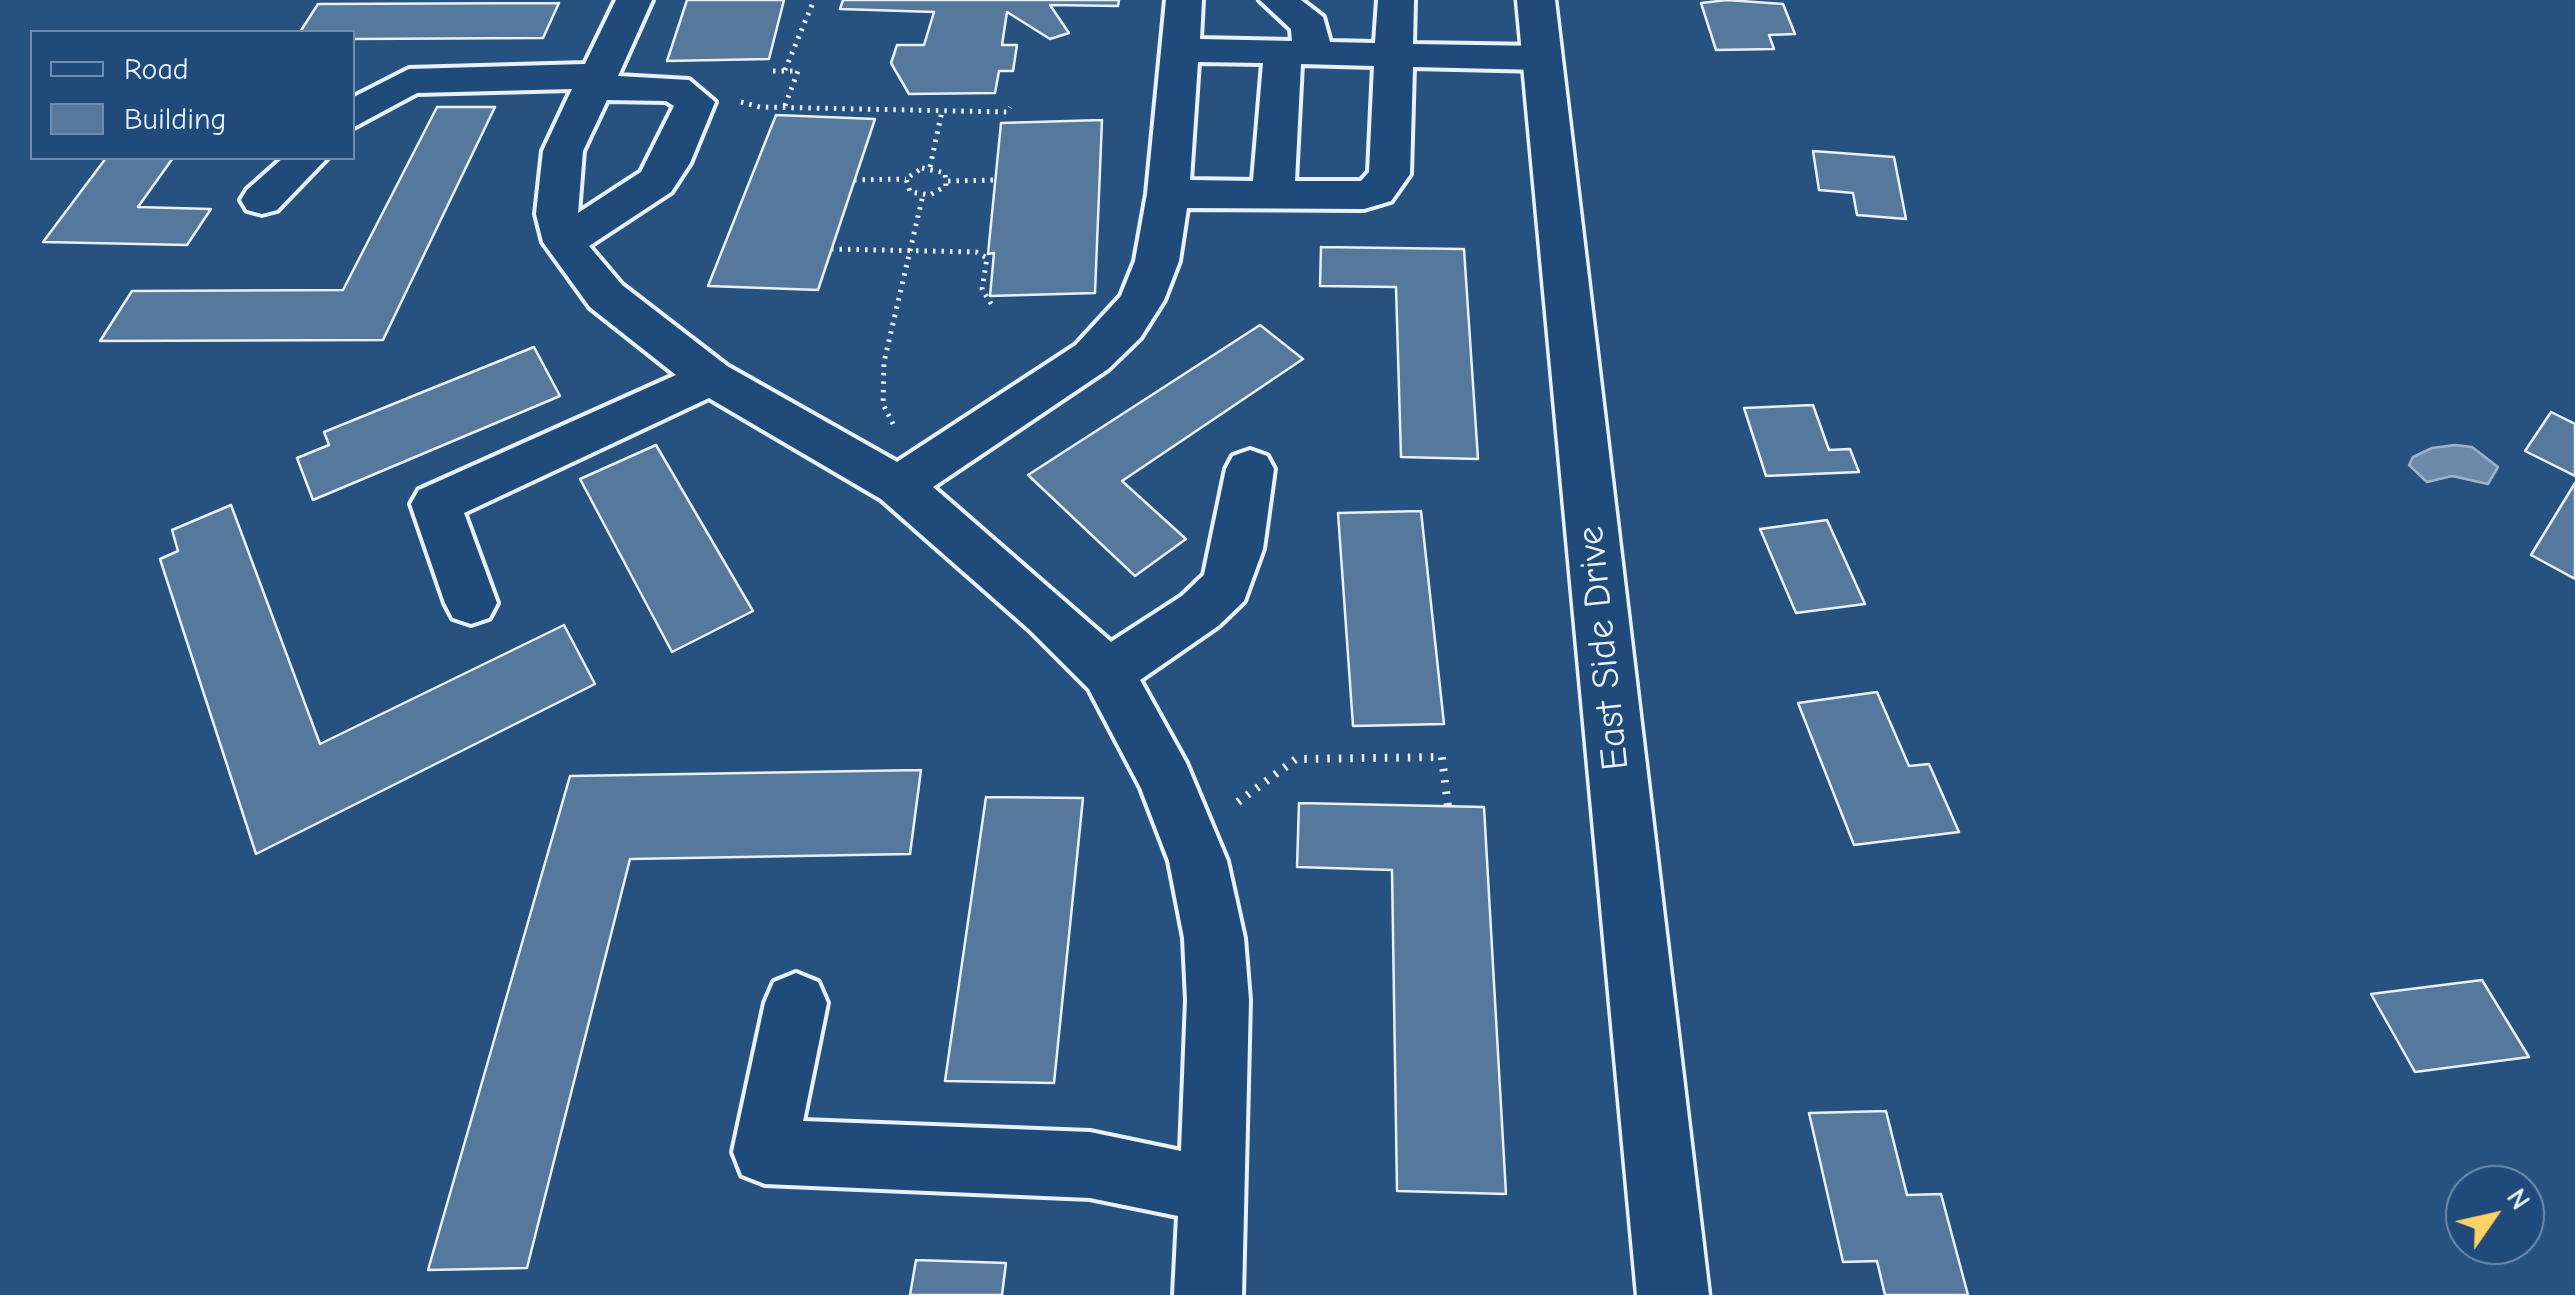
<!DOCTYPE html>
<style>
body{margin:0}
#map{position:relative;width:2575px;height:1295px;overflow:hidden;background:#27517f;font-family:"Comic Neue",sans-serif}
canvas{display:block}
.legend{position:absolute;left:30px;top:30px;width:325px;height:130px;box-sizing:border-box;background:#1f4a7a;border:2px solid #6f8dac;margin:0;padding:12px 18px;list-style:none;font-size:30px;color:#e8f1f8}
.legend li{display:flex;align-items:center;gap:20px;height:50px}
.legend b{width:50px;border:2px solid #6f8dac}
.north{position:absolute;left:2445px;top:1165px;width:100px;height:100px;box-sizing:border-box;background:#1f4a7a;border:2px solid #6f8dac;border-radius:50%;rotate:56deg;font-size:28px;font-weight:700;line-height:40px;text-align:center;color:#e8f1f8}
.north::after{content:'';display:block;margin:auto;width:35px;height:45px;background:#ffd166;clip-path:polygon(50% 0,100% 100%,50% 72%,0 100%)}
</style>
<div id="map">
<canvas width="2575" height="1295"></canvas>
<ul class="legend">
<li><b style="height:12px;background:#1f4a7a"></b>Road</li>
<li><b style="height:28px;background:#57789d"></b>Building</li>
</ul>
<div class="north">N</div>
</div>
<script>
const ctx = document.querySelector('canvas').getContext('2d');
ctx.lineJoin = 'round';
function paint(path, color) {
  ctx.fillStyle = color;
  ctx.fill(path, 'evenodd');
}
function toPath(rows) {
  const path = new Path2D();
  for (const r of rows) {
    path.moveTo(r[0], r[1]);
    for (let i = 2; i < r.length; i += 2) path.lineTo(r[i], r[i + 1]);
  }
  return path;
}
function trace(path, color, width, dash) {
  ctx.strokeStyle = color;
  ctx.lineWidth = width;
  ctx.lineCap = dash ? 'butt' : 'round';
  ctx.setLineDash(dash || []);
  ctx.stroke(path);
}
function drawText(font, color, halo, rows, align = 'center') {
  ctx.font = font + ' "Comic Neue",sans-serif';
  ctx.lineWidth = 8;
  ctx.setLineDash([]);
  ctx.textBaseline = 'middle';
  ctx.strokeStyle = halo;
  ctx.fillStyle = color;
  for (const [text, x, y, turn = 0] of rows) {
    ctx.save();
    ctx.translate(x, y);
    ctx.rotate((+turn || 0) * Math.PI / 180);
    ctx.textAlign = isNaN(turn) ? turn : align;
    if (halo) ctx.strokeText(text, 0, 0);
    ctx.fillText(text, 0, 0);
    ctx.restore();
  }
}
const water = toPath([
 [2455,445,2472,447,2498,467,2488,484,2452,476,2427,482,2409,465,2413,457,2432,448,2455,445]
]);
paint(water, '#6b8aaa');
trace(water, '#9db3c9', 2.5);
const building = toPath([
 [687,0,784,0,769,59,667,61,687,0],
 [843,0,1119,0,1118,6,1050,5,1069,33,1050,39,1007,12,1002,45,1017,45,1013,71,999,71,995,93,909,94,891,63,897,45,924,45,934,12,840,9,843,0],
 [1727,0,1783,4,1795,34,1769,35,1774,49,1716,50,1701,3,1727,0],
 [559,3,543,38,352,39,352,32,300,32,318,4,559,3],
 [437,107,495,107,383,340,100,341,132,291,343,290,437,107],
 [776,115,875,119,818,290,708,286,776,115],
 [1102,120,1095,293,990,296,994,253,988,254,1001,123,1102,120],
 [1813,151,1894,157,1906,219,1857,215,1853,193,1819,190,1813,151],
 [106,158,173,158,138,207,211,209,187,245,43,242,106,158],
 [1321,247,1464,249,1478,459,1401,457,1396,287,1320,286,1321,247],
 [1260,325,1303,359,1122,481,1186,539,1135,576,1028,475,1260,325],
 [534,347,560,396,313,500,297,458,329,445,324,432,534,347],
 [1813,405,1829,450,1850,449,1859,472,1766,476,1744,408,1813,405],
 [2551,412,2575,424,2575,476,2525,451,2551,412],
 [656,445,753,611,672,652,580,479,656,445],
 [2575,483,2575,579,2531,555,2575,483],
 [231,505,320,744,564,625,595,684,256,854,160,559,178,551,172,530,231,505],
 [1421,511,1444,724,1353,726,1338,513,1421,511],
 [1827,520,1865,604,1796,613,1760,529,1827,520],
 [1877,692,1909,766,1929,764,1959,832,1854,845,1798,703,1877,692],
 [921,770,910,854,630,859,527,1268,428,1270,570,776,921,770],
 [986,797,1083,798,1054,1083,945,1081,986,797],
 [1299,803,1484,807,1506,1194,1397,1191,1392,870,1297,867,1299,803],
 [2482,980,2529,1057,2415,1072,2371,994,2482,980],
 [1886,1111,1907,1195,1941,1194,1968,1295,1885,1295,1877,1261,1843,1262,1809,1113,1886,1111],
 [916,1260,1006,1263,1002,1295,910,1295,916,1260]
]);
paint(building, '#57789d');
trace(building, '#e8f1f8', 2.5);
const minor = toPath([
 [616,0,652,0,618,76,689,80,715,102,690,163,671,192,589,246,622,285,727,366,897,462,1076,345,1121,296,1135,261,1147,194,1166,0,1202,0,1200,39,1292,41,1291,29,1260,0,1301,0,1323,17,1330,42,1375,43,1378,0,1414,0,1413,44,1541,46,1555,50,1560,58,1555,66,1541,70,1413,67,1410,174,1391,201,1364,209,1187,208,1179,261,1164,300,1140,338,1108,369,933,487,1111,642,1182,596,1204,575,1226,469,1233,456,1250,450,1267,456,1274,469,1263,549,1244,601,1218,626,1140,680,1186,763,1227,861,1244,938,1249,1000,1242,1295,1174,1295,1178,1216,1090,1198,765,1184,742,1175,733,1152,765,1003,774,982,796,973,818,982,827,1003,803,1121,1090,1132,1181,1151,1187,1000,1184,938,1169,861,1141,788,1089,689,1029,629,881,499,709,398,464,513,497,603,489,618,471,624,453,618,445,603,411,504,419,490,676,375,590,307,543,242,536,214,543,151,572,89,417,93,352,128,352,98,409,69,585,64,616,0],
 [1198,62,1263,63,1253,181,1190,180,1198,62],
 [1301,64,1374,66,1369,172,1361,181,1295,181,1301,64],
 [607,100,666,101,674,106,641,172,578,213,583,151,607,100],
 [283,158,327,158,277,210,262,214,247,210,241,200,247,190,283,158]
]);
const major = toPath([
 [1517,0,1555,0,1709,1295,1637,1295,1517,0]
]);
trace(minor, '#e8f1f8', 8);
trace(major, '#e8f1f8', 7);
trace(toPath([
 [785,70,814,0],
 [773,71,798,71,784,108],
 [741,102,760,107,1007,112,1010,107],
 [930,167,942,111],
 [922,168,945,173,946,186,930,195,910,192,906,179,922,168],
 [854,180,906,179],
 [948,181,996,180],
 [831,249,976,252,987,258,982,289,992,305],
 [893,424,883,404,884,362,923,195]
]), '#e8f1f8', 5, [2.5, 6]);
trace(toPath([
 [1238,802,1296,759,1442,757,1448,807]
]), '#e8f1f8', 8, [2.5, 9]);
paint(minor, '#1f4a7a');
paint(major, '#1f4a7a');
drawText('38px', '#e8f1f8', '#1f4a7a', [
 ["East Side Drive",1604,648,-96]
]);
</script>
